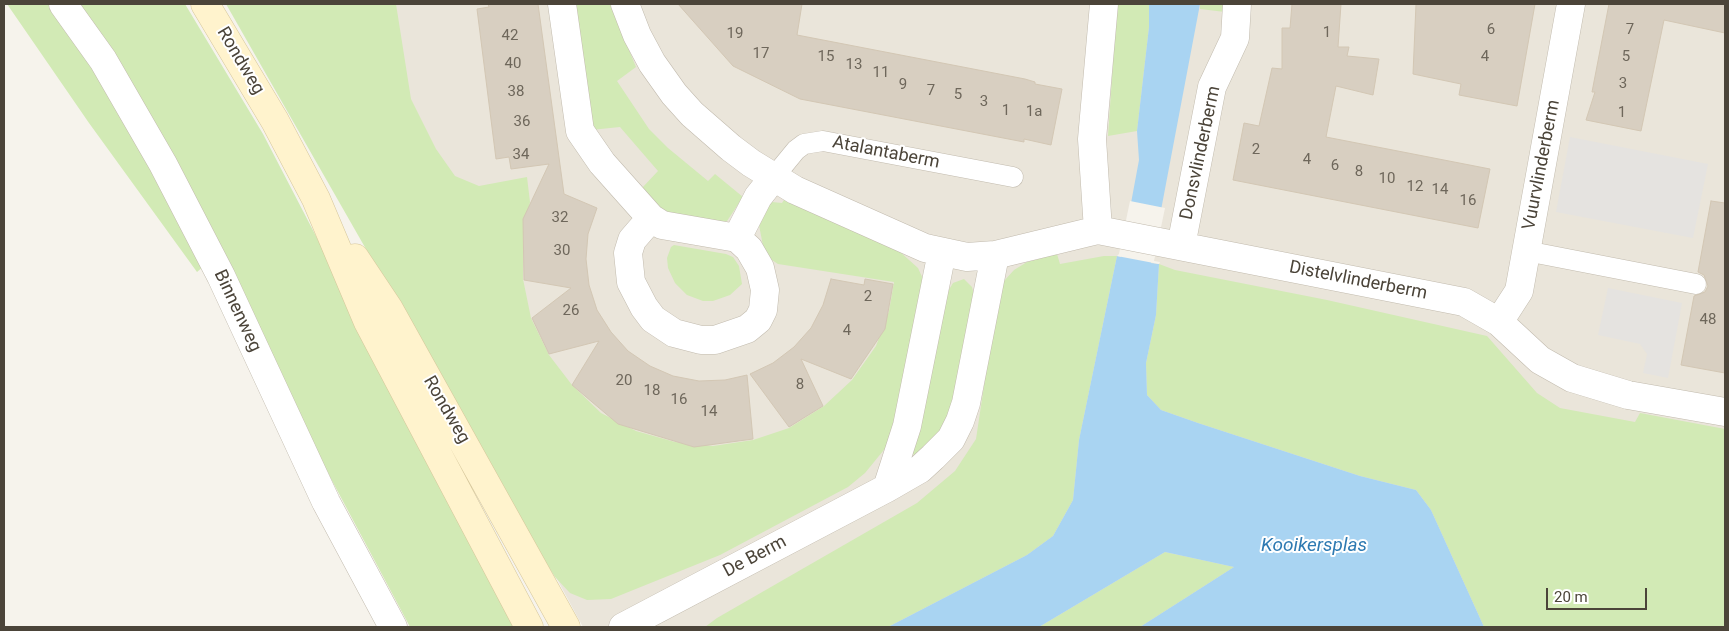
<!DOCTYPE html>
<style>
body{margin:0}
#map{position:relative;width:1729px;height:631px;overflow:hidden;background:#f6f3ec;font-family:Roboto,sans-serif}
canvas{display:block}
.frame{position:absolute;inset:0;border:5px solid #4b4439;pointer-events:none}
.scale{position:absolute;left:1546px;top:588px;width:101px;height:22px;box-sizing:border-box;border:2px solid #4b4439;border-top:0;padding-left:6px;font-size:15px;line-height:18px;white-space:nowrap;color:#4b4439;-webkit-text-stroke:4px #fff;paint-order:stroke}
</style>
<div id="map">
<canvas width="1729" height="631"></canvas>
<div class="frame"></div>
<div class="scale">20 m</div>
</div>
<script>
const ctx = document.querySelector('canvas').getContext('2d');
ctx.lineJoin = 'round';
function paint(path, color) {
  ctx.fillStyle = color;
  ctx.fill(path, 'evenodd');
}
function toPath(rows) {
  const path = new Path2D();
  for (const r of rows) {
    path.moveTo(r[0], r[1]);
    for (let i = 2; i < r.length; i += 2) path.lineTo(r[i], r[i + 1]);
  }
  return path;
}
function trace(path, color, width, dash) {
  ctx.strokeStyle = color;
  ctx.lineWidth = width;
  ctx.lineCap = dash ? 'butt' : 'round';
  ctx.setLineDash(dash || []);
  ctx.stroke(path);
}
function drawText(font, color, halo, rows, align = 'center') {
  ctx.font = font + ' Roboto,sans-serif';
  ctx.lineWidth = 4;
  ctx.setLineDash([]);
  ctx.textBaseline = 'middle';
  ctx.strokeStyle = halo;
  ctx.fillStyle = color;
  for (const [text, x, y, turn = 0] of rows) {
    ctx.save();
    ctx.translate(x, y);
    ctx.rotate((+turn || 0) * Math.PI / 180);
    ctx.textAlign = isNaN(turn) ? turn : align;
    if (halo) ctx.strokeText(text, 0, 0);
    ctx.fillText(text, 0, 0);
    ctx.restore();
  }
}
paint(toPath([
 [246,4,1725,4,1725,627,583,627]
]), '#eae5da');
paint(toPath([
 [7,4,53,4,127,122,204,266,197,272,89,123],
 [78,4,185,4,263,134,519,627,410,627],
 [226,4,396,4,411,99,436,149,455,176,479,186,527,177,530,202,523,240,523,279,531,318,549,355,572,385,601,413,636,431,675,442,713,446,753,440,789,428,824,406,852,380,876,346,889,311,894,282,778,264,769,258,764,251,759,225,761,216,772,202,782,203,784,200,899,251,918,268,923,279,924,291,892,440,865,473,848,487,720,555,611,599,587,600,570,593,555,577,539,552],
 [569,4,610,4,636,67,617,81,649,129,668,148,708,181,715,174,743,197,727,221,722,223,669,215,659,210,642,188,658,171,620,127,591,130],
 [1114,4,1149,4,1149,27,1137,131,1108,136,1115,33],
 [1200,4,1226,4,1225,12,1200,9],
 [674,245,726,254,733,257,739,266,742,284,730,295,713,301,703,301,687,295,675,283,668,268,667,258,671,247],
 [1057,254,1060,264,1104,256,1117,256,1079,440,1073,500,1053,536,1027,555,888,627,705,627,717,618,917,503,955,471,976,439,998,293,1004,281,1014,270,1027,262],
 [1159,264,1175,270,1327,300,1487,336,1537,393,1560,408,1635,422,1640,413,1725,429,1725,627,1484,627,1431,510,1416,490,1360,476,1198,423,1161,410,1147,395,1146,363,1156,315],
 [964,279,972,287,976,303,947,424,916,457,912,453,944,298,953,283],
 [1165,552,1234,567,1140,627,1039,627]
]), '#d2eab5');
paint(toPath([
 [1570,137,1708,164,1693,238,1556,212],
 [1608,288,1682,303,1668,378,1643,373,1647,354,1640,344,1598,335]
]), '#e5e3e0');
paint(toPath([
 [1149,4,1200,4,1151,263,1159,264,1156,315,1146,363,1147,395,1161,410,1198,423,1360,476,1416,490,1431,510,1484,627,1140,627,1234,567,1165,552,1039,627,888,627,1027,555,1053,536,1073,500,1079,440,1117,256,1121,257,1139,160,1137,131,1149,27]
]), '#a9d4f2');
paint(toPath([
 [1130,201,1165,208,1154,261,1160,262,1159,264,1117,256,1119,254]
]), '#f6f3ec');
const building = toPath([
 [488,4,538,4,564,194,597,208,588,234,586,259,589,285,597,310,611,332,628,351,650,366,673,376,699,381,725,380,747,375,753,439,694,447,618,424,572,385,599,341,549,354,532,318,571,288,524,280,523,219,549,164,511,169,509,157,496,159,477,9,489,7,488,4],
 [678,4,802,4,797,35,1025,79,1035,82,1035,84,1062,89,1051,145,1024,139,1024,142,800,99,733,66,678,4],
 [1292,4,1341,4,1338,47,1349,47,1347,56,1379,59,1373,95,1336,86,1326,137,1490,169,1478,228,1233,180,1244,123,1259,126,1272,68,1282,69,1282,28,1290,28,1292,4],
 [1416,4,1535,4,1517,106,1459,95,1461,84,1413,74,1416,4],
 [1609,4,1725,4,1725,33,1664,20,1641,131,1586,120,1595,92,1592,92,1609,4],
 [1711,201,1725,203,1725,373,1681,365,1694,296,1705,292,1708,286,1704,275,1698,272,1711,201],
 [831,279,864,285,865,279,893,284,885,329,851,379,801,359,823,406,789,427,750,374,773,363,794,347,811,328,823,305,831,279]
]);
paint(building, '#d8cfc1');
trace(building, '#d3c7b4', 1);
const service = toPath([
 [773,178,796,150,804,144,823,141,1013,177],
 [1526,251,1696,284]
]);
const minor = toPath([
 [63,4,103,60,163,164,221,276,326,502,393,627],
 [562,4,580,131,602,163,651,218,662,225,737,238,758,197,773,178],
 [625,4,637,35,652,63,674,94,692,114,731,148,751,163,795,190,925,248,967,257,995,255,1098,230,1464,302,1499,322,1540,360,1572,378,1628,395,1725,412],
 [651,218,632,240,628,253,631,282,644,307,653,319,674,333,701,340,715,340,747,329,758,320,763,310,765,290,760,268,749,249,737,238],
 [1098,230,1092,139,1104,4],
 [1181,246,1212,87,1235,38,1237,4],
 [1499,322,1519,291,1571,4],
 [887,488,907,426,942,252],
 [623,627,887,488,920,469,933,457,951,439,960,421,966,403,995,255]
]);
const secondary = toPath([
 [205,4,275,121,316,199,368,322,529,627],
 [355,258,389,309,566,627]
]);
trace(service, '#c2bbae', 21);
trace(minor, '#c2bbae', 29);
trace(secondary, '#d6c79b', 29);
trace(service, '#fff', 20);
trace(minor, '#fff', 28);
trace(secondary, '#fff3cd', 28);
drawText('15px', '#6e675b', null, [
 ["6",1491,30],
 ["7",1630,30],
 ["1",1327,33],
 ["19",735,34],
 ["42",510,36],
 ["17",761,54],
 ["15",826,57],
 ["4",1485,57],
 ["5",1626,57],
 ["40",513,64],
 ["13",854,65],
 ["11",881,73],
 ["3",1623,84],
 ["9",903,85],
 ["7",931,91],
 ["38",516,92],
 ["5",958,95],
 ["3",984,102],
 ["1",1006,111],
 ["1a",1034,112],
 ["1",1622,113],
 ["36",522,122],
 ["2",1256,150],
 ["34",521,155],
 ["4",1307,160],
 ["6",1335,166],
 ["8",1359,172],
 ["10",1387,179],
 ["12",1415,187],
 ["14",1440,190],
 ["16",1468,201],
 ["32",560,218],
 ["30",562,251],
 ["2",868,297],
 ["26",571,311],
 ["48",1708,320],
 ["4",847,331],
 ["20",624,381],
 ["8",800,385],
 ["18",652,391],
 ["16",679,400],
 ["14",709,412]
]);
drawText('18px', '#4b4439', '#fff', [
 ["Rondweg",240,61,59],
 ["Atalantaberm",886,153,11],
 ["Donsvlinderberm",1201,153,-78],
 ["Vuurvlinderberm",1542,165,-79],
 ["Distelvlinderberm",1358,281,11],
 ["Binnenweg",237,311,65],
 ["Rondweg",446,410,60],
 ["De Berm",755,557,-28]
]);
drawText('italic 19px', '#2e7ab2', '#fff', [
 ["Kooikersplas",1314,546]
]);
</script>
